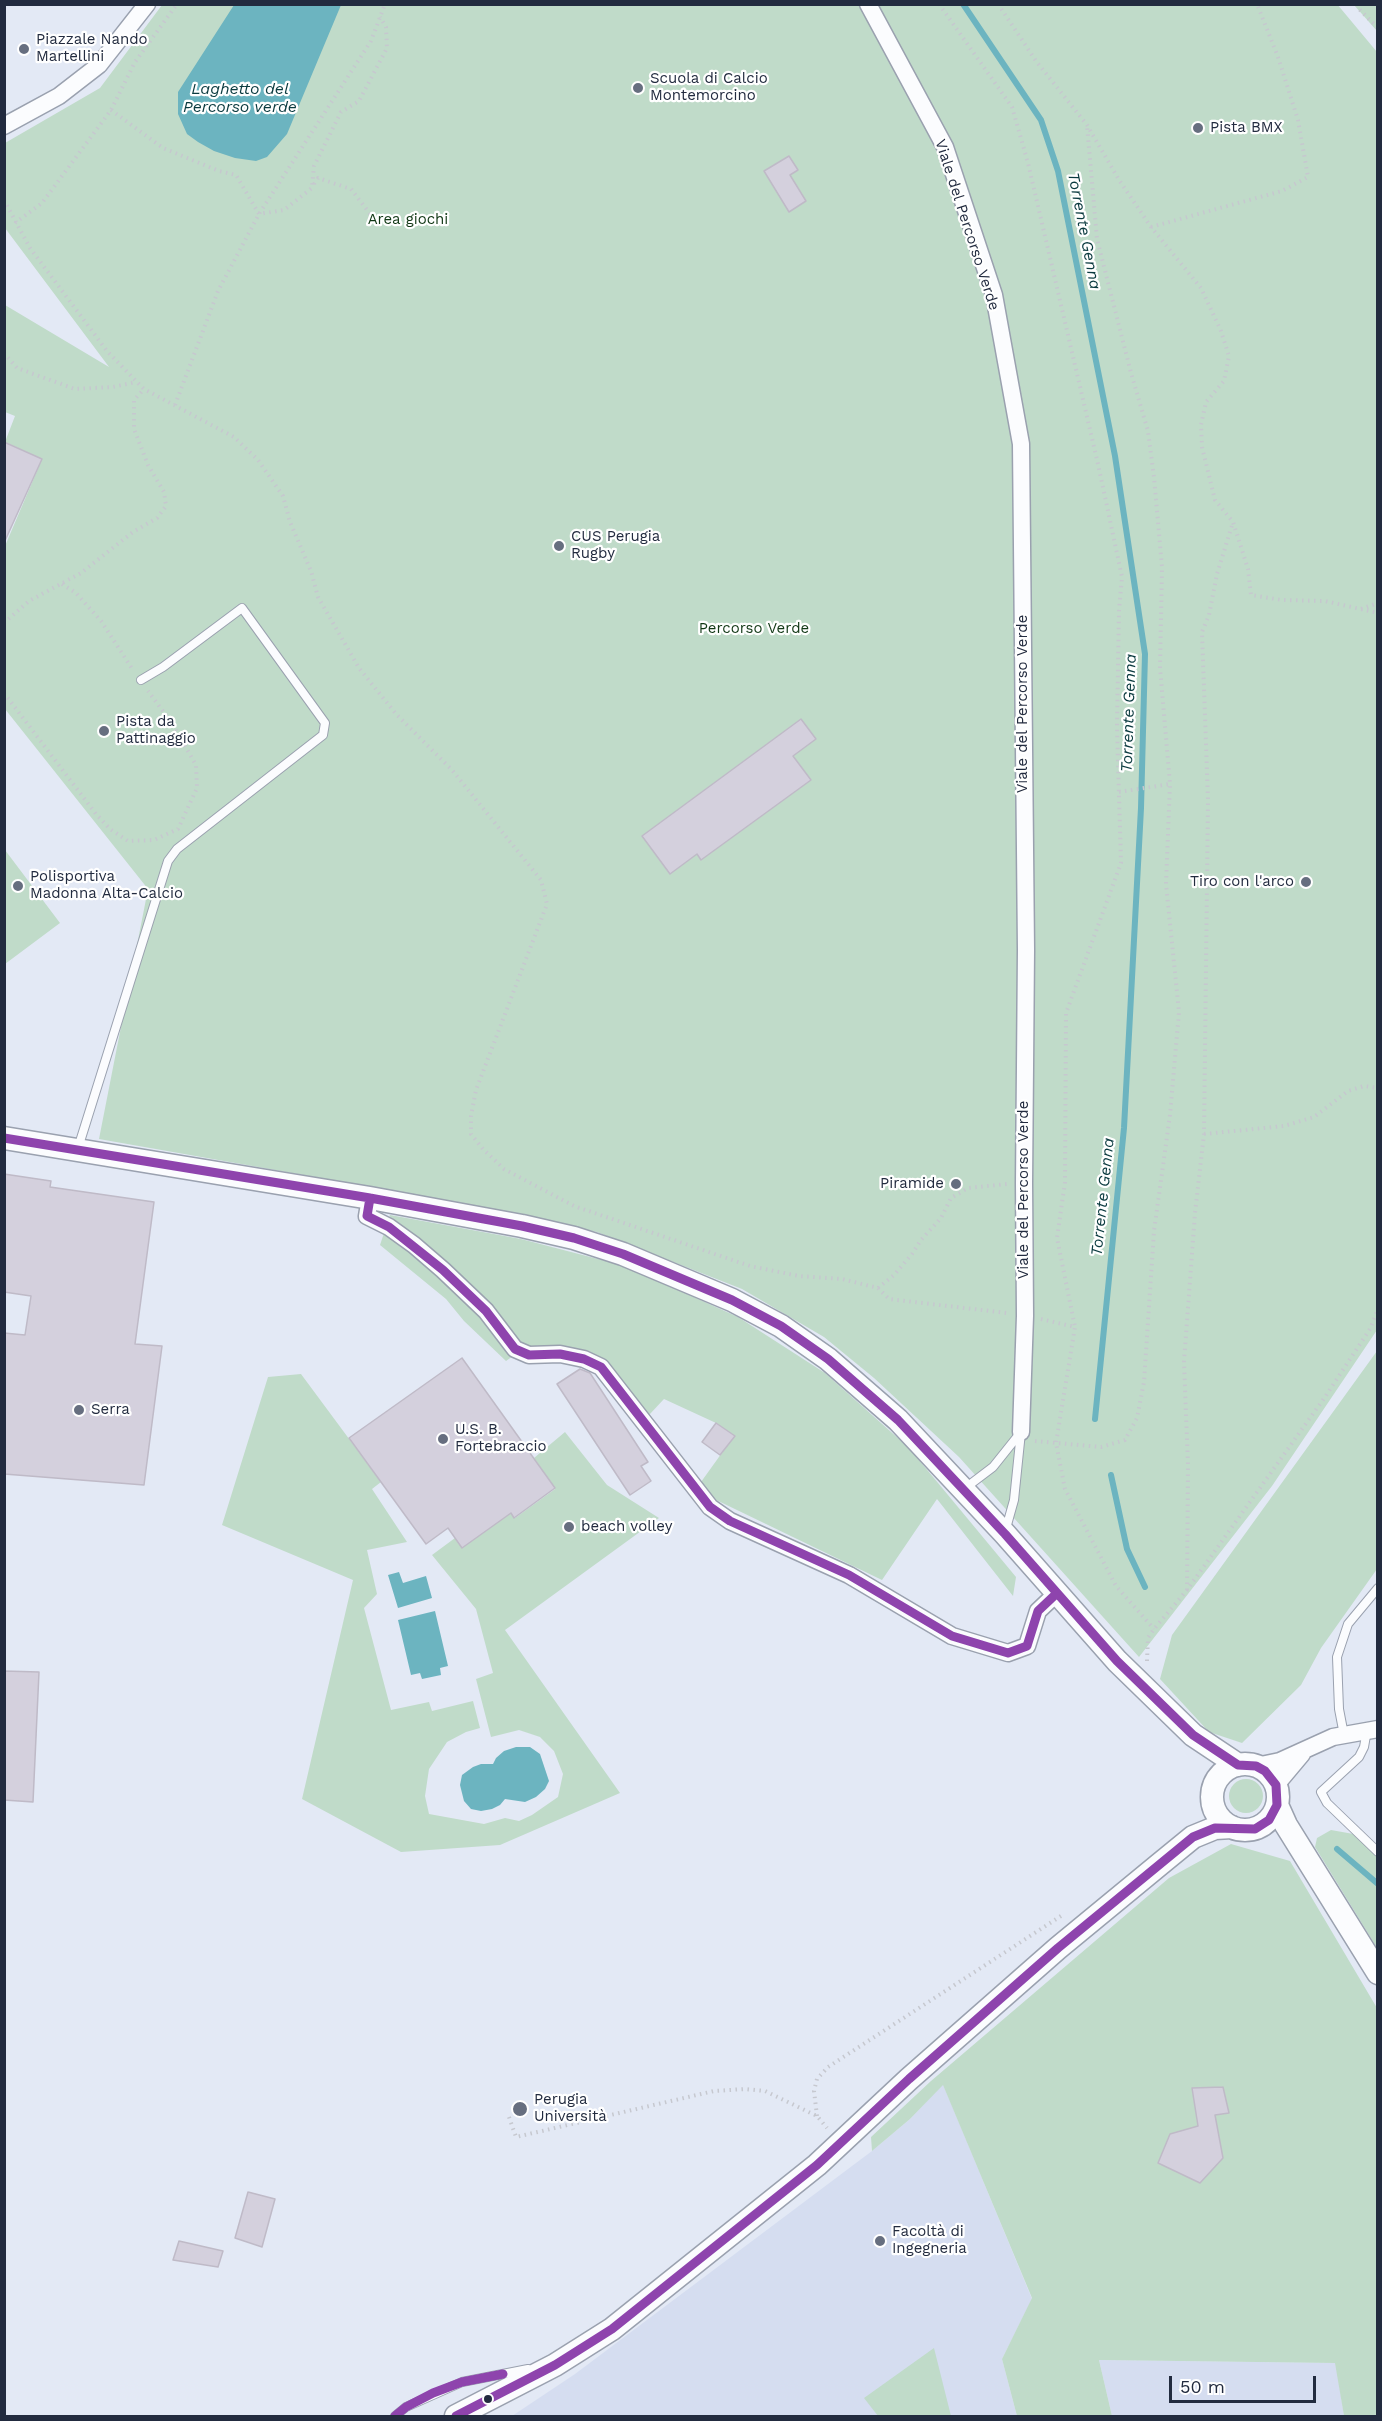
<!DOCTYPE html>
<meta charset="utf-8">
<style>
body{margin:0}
#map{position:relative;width:1382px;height:2421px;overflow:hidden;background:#e3e9f5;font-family:"Work Sans",sans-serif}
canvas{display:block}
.frame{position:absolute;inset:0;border:6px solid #222b3f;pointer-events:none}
.scale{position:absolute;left:1169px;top:2376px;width:147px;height:27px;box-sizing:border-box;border:3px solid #222b3f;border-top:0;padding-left:8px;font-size:18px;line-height:21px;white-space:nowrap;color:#222b3f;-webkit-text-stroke:4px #fff;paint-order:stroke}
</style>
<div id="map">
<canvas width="1382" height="2421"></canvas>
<div class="frame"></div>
<div class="scale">50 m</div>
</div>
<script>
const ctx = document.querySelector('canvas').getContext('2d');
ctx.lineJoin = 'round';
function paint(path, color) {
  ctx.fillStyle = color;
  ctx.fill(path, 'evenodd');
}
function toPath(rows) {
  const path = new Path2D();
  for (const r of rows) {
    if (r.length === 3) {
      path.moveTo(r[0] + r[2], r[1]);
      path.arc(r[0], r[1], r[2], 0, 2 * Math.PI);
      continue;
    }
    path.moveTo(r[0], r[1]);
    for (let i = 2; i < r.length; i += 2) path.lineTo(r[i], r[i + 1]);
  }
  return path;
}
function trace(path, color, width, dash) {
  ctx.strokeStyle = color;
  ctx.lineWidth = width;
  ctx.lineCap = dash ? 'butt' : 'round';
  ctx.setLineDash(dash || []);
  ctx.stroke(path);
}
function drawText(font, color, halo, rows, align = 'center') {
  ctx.font = font + ' "Work Sans",sans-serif';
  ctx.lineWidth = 4.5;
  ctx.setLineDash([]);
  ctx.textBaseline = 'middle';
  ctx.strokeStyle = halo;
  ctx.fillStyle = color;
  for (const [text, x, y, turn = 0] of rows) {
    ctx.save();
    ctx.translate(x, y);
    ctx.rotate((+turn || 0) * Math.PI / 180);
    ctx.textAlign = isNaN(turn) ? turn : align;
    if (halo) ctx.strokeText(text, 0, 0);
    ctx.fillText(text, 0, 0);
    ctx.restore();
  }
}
paint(toPath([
 [943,2084,1032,2299,1002,2359,1017,2416,512,2416,575,2374,872,2151,910,2119],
 [1099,2360,1336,2363,1344,2416,1112,2416]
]), '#d5ddf0');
paint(toPath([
 [1337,4,1377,52,1377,1330,1272,1486,1139,1657,959,1457,874,1378,824,1337,742,1289,597,1232,457,1202,99,1139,148,889,5,709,5,546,42,459,5,442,15,416,5,412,5,305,109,367,5,228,5,143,100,88,162,5],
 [1354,5,1377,5,1377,31],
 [5,850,60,923,5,964],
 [390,1215,521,1239,625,1266,738,1317,825,1373,909,1448,1016,1577,1013,1596,937,1499,882,1580,710,1497,701,1482,734,1436,716,1423,664,1399,649,1415,608,1365,589,1351,527,1346,506,1361,464,1321,446,1299,380,1245],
 [1377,1351,1377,1569,1321,1648,1301,1685,1242,1743,1209,1732,1160,1679,1172,1635],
 [301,1374,381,1482,372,1489,407,1542,367,1550,377,1594,364,1608,391,1710,429,1702,432,1711,473,1701,480,1728,466,1732,447,1742,429,1769,425,1796,429,1814,484,1824,505,1818,519,1821,532,1815,558,1797,563,1774,554,1751,540,1737,519,1730,491,1737,476,1679,493,1673,476,1609,432,1555,455,1538,511,1513,515,1518,555,1489,534,1458,565,1432,607,1485,659,1518,505,1630,620,1793,500,1845,401,1852,302,1799,353,1580,222,1525,268,1377],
 [1246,1796,17],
 [1331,1830,1359,1835,1377,1852,1377,1948,1315,1847,1317,1838],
 [1231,1844,1290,1861,1377,2008,1377,2416,1344,2416,1335,2363,1099,2360,1112,2416,1017,2416,1002,2359,1032,2298,943,2085,910,2119,872,2151,871,2137,931,2081,1169,1878],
 [934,2348,951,2416,878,2416,864,2398]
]), '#c0dbc9');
paint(toPath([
 [234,5,341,5,287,134,267,157,256,161,235,158,214,151,198,142,187,134,178,114,178,92],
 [399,1572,403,1583,426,1576,432,1598,398,1608,388,1575],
 [435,1611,448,1666,440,1668,441,1675,422,1679,420,1673,411,1675,398,1620],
 [516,1747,530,1747,540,1754,549,1781,545,1789,536,1797,525,1802,505,1799,500,1805,492,1809,481,1811,471,1809,464,1801,460,1785,462,1775,473,1767,481,1764,493,1764,496,1758,504,1751]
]), '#6cb4c0');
trace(toPath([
 [963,4,1041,120,1058,171,1115,456,1145,654,1141,808,1124,1128,1095,1419],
 [1111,1475,1127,1549,1145,1587],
 [1337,1849,1378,1884]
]), '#6cb4c0', 6);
const building = toPath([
 [789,156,798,170,790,175,806,201,789,212,764,171,789,156],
 [4,442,42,459,4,543,4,442],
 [801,719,816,739,793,756,811,780,701,860,697,854,670,874,642,836,801,719],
 [4,1174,51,1181,50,1187,154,1202,135,1344,162,1346,144,1485,4,1474,4,1333,25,1335,31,1296,4,1292,4,1174],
 [462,1358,555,1488,514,1518,511,1513,462,1548,448,1528,426,1544,349,1438,462,1358],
 [580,1369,590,1373,648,1462,641,1466,651,1481,630,1495,557,1384,580,1369],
 [716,1423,735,1436,720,1455,702,1442,716,1423],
 [4,1671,39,1672,33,1802,4,1800,4,1671],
 [1223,2087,1229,2113,1215,2115,1223,2158,1200,2183,1158,2163,1170,2134,1198,2126,1192,2088,1223,2087],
 [248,2192,275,2199,262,2247,235,2238,248,2192],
 [179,2241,223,2251,218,2267,173,2260,179,2241]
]);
paint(building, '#d4d0dd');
trace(building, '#bfbac7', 1.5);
const lane = toPath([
 [78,1148,168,861,177,849,323,735,325,723,242,608,163,667,141,680],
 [964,1489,993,1467,1021,1432],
 [1005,1532,1014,1500,1021,1432],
 [1367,1730,1364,1747,1359,1757,1321,1792,1327,1803,1378,1852],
 [1344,1735,1339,1709,1337,1657,1348,1624,1378,1588],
 [395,2416,406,2407,462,2382,528,2369]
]);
const street = toPath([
 [868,4,945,147,994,295,1021,444,1026,950,1024,1183,1025,1316,1021,1432],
 [4,126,59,96,99,65,147,4],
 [370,1198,367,1216,389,1227,414,1245,443,1270,486,1311,515,1349,529,1355,560,1354,584,1359,601,1367,710,1507,730,1521,849,1575,952,1636,1008,1653,1027,1646,1038,1611,1056,1594],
 [1256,1766,1280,1761,1333,1737,1378,1729],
 [1276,1785,1302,1754]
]);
const secondary = toPath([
 [4,1138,370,1198,522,1226,574,1238,623,1254,732,1300,781,1326,828,1359,898,1420,1005,1534,1117,1661,1193,1735,1238,1765],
 [1245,1797,33],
 [1277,1805,1286,1825,1378,1973],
 [456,2416,555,2365,612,2329,817,2165,909,2079,1058,1948,1160,1864,1193,1837,1215,1828,1232,1827]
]);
trace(lane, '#9aa1af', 10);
trace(street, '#9aa1af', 19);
trace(secondary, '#9aa1af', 25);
trace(toPath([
 [939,4,1012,107,1028,163,1098,464,1122,577,1119,610,1117,727,1121,863,1066,1013,1065,1182,1057,1238,1075,1327],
 [998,4,1036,61,1087,125,1119,180,1151,227,1201,288,1221,331,1229,356,1224,381,1206,402,1201,425,1202,447,1215,500,1233,522,1248,569,1251,595,1282,600,1325,601,1378,613],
 [1359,4,1359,9,1378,28],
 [111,110,163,148,219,171,236,175,259,214,284,210,312,188,314,166,341,112,359,101,387,48,386,27,380,17],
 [314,184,318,178,351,189,374,219],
 [4,200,30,248,107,351,137,382,144,389,234,437,258,460,283,496,290,522,311,571,318,597,359,668,396,714,452,770,541,880,547,904,476,1090,471,1116,471,1134,483,1149,504,1169,574,1206,750,1266,799,1276,842,1279,878,1288,889,1299,1007,1313],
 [15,223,42,203,111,110,135,62,177,4],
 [1151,227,1282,191,1308,177,1298,120,1278,57,1257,4],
 [4,353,17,368,75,389,113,387,136,382],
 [175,405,218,291,259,214,371,41,385,4],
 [62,584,76,593,101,621,133,670],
 [1361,609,1378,603],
 [4,623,29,601,81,573,133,532,157,518,166,506,164,492,148,465,134,429,134,400,144,389],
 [4,693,96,814,110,829,128,841,154,840,178,829,197,788,196,765,171,722,148,691],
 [1119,792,1170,784],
 [1204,1134,1284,1126,1314,1117,1348,1091,1364,1086,1378,1088],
 [878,1288,894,1275,912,1254,921,1240,941,1218,951,1198,968,1188,1007,1184],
 [1041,1319,1075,1327,1056,1443,1065,1489,1116,1586,1154,1629],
 [1035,1441,1101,1447,1125,1440,1137,1418,1144,1382,1154,1231,1170,1115,1179,1012,1166,884,1170,784,1160,668,1162,567,1154,477,1148,431,1131,373,1097,239,1087,125],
 [1187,1590,1188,1465,1184,1362,1195,1213,1204,1134,1208,800,1202,632,1209,615,1217,574,1233,522],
 [1147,1661,1148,1638,1154,1629,1187,1590,1325,1397,1370,1329,1378,1309],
 [817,2116,814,2091,817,2079,828,2067,1064,1914],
 [509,2117,516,2137,714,2091,745,2089,765,2091,817,2116,827,2128]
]), '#c6c8cf', 4, [1.5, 4.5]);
trace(lane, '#fbfcfe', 8);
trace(street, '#fbfcfe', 16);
trace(secondary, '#fbfcfe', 22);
trace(toPath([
 [4,1138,370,1198,522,1226,574,1238,623,1254,732,1300,781,1326,828,1359,898,1420,1005,1534,1117,1661,1193,1735,1238,1765,1256,1766,1265,1771,1276,1785,1277,1805,1269,1820,1255,1829,1215,1828,1193,1837,1058,1948,909,2079,817,2165,612,2329,555,2365,456,2416],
 [370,1198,367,1216,389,1227,443,1270,486,1311,515,1349,529,1355,560,1354,584,1359,601,1367,710,1507,730,1521,849,1575,952,1636,1008,1653,1027,1646,1038,1611,1056,1594],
 [395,2416,406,2407,433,2393,462,2382,503,2374]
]), '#8e44ad', 9);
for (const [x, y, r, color] of [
 [24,49,6,"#666e7f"],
 [638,88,6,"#666e7f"],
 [1198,128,6,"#666e7f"],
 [559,546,6,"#666e7f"],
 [104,731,6,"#666e7f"],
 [1306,882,6,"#666e7f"],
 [18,886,6,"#666e7f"],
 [956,1184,6,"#666e7f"],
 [79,1410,6,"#666e7f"],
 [443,1439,6,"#666e7f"],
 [569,1527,6,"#666e7f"],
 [520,2109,8,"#666e7f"],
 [880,2241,6,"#666e7f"],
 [488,2399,5,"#222b3f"]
]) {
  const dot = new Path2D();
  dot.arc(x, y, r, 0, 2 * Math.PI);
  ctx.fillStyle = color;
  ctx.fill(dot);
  trace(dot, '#fff', 2);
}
drawText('15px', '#222b3f', '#fff', [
 ["Piazzale Nando",36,40],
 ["Martellini",36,57],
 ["Scuola di Calcio",650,79],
 ["Montemorcino",650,96],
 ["Pista BMX",1210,128],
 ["CUS Perugia",571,537],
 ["Rugby",571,554],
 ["Pista da",116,722],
 ["Pattinaggio",116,739],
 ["Polisportiva",30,877],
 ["Madonna Alta-Calcio",30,894],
 ["Tiro con l'arco",1294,882,"right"],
 ["Piramide",944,1184,"right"],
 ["Serra",91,1410],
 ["U.S. B.",455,1430],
 ["Fortebraccio",455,1447],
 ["beach volley",581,1527],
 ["Perugia",534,2100],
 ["Università",534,2117],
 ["Facoltà di",892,2232],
 ["Ingegneria",892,2249]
], 'left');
drawText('15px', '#113815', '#fff', [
 ["Area giochi",408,220],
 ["Percorso Verde",754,629]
]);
drawText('15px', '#222b3f', '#fff', [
 ["Viale del Percorso Verde",967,225,72],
 ["Viale del Percorso Verde",1023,704,-90],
 ["Viale del Percorso Verde",1024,1190,-90]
]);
drawText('italic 16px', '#0a3a3f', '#fff', [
 ["Laghetto del",240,89],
 ["Percorso verde",240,107],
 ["Torrente Genna",1084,231,79],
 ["Torrente Genna",1129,713,-88],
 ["Torrente Genna",1103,1197,-84]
]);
</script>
